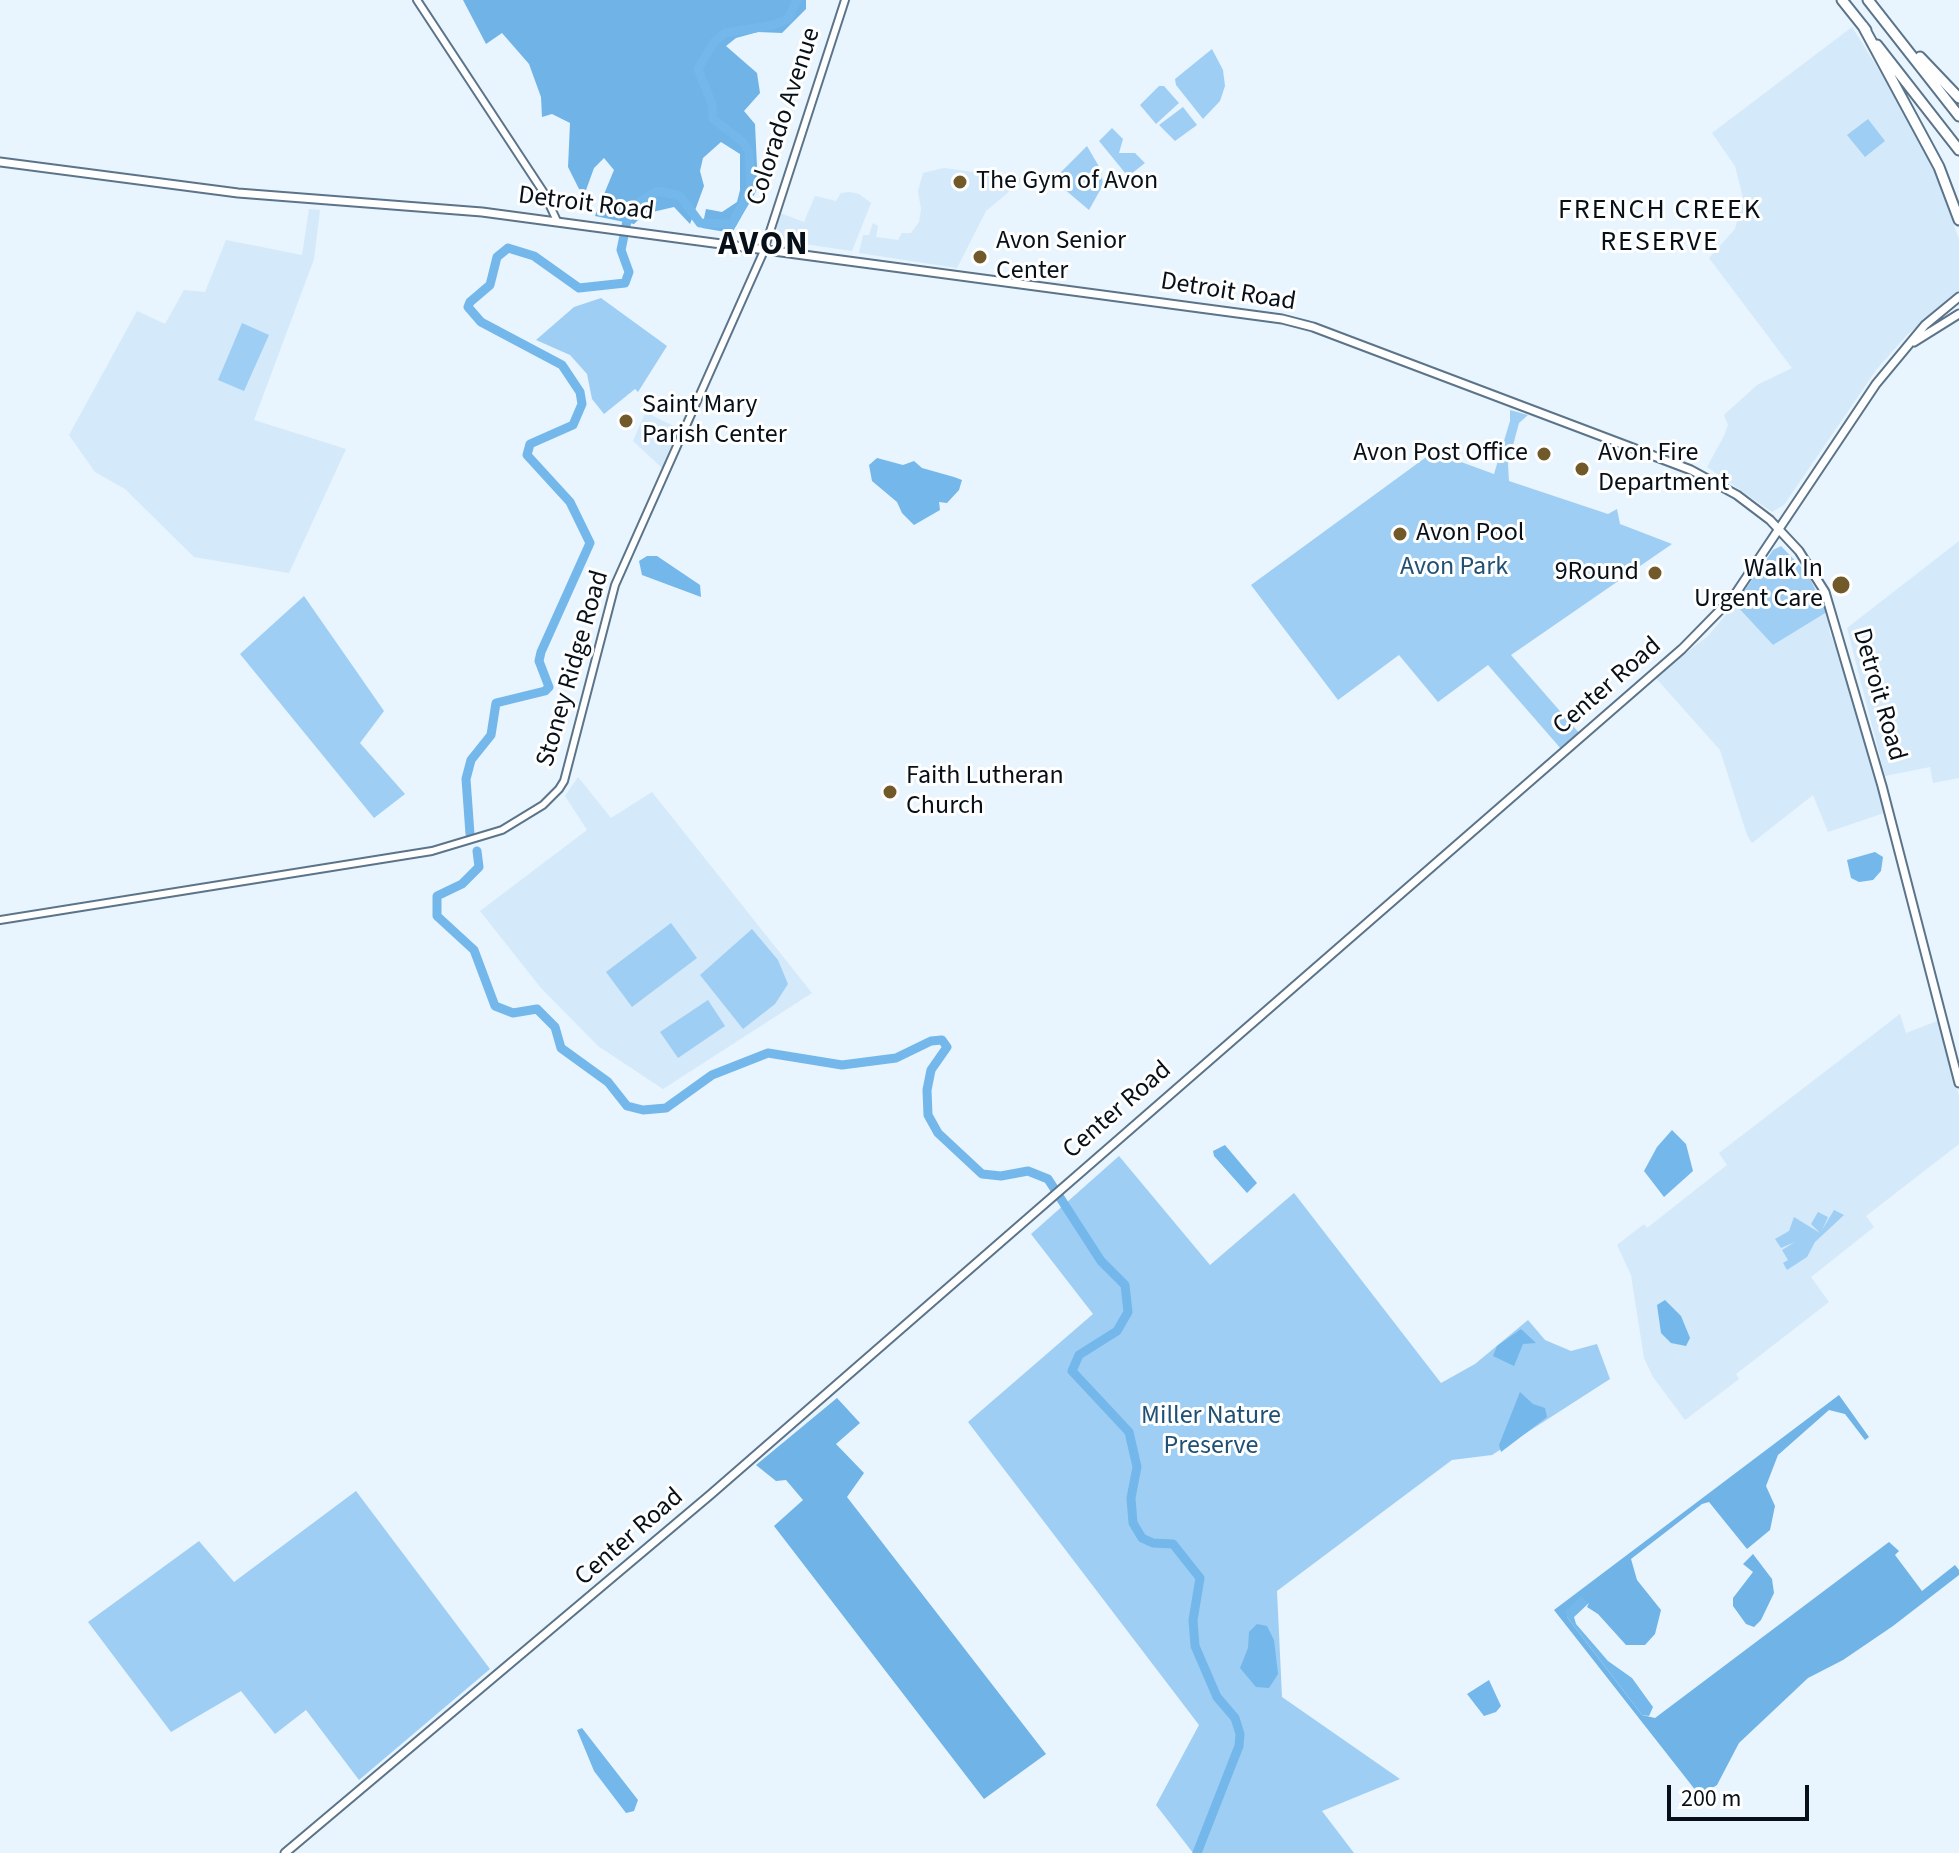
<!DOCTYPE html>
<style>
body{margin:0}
#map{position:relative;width:1959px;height:1853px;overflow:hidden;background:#e8f4fe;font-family:"Source Sans 3",sans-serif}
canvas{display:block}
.scale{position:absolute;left:1667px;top:1785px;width:142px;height:36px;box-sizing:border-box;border:4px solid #071018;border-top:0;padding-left:10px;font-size:24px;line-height:28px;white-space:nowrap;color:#071018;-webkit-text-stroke:6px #fff;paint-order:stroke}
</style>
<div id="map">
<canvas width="1959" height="1853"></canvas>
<div class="scale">200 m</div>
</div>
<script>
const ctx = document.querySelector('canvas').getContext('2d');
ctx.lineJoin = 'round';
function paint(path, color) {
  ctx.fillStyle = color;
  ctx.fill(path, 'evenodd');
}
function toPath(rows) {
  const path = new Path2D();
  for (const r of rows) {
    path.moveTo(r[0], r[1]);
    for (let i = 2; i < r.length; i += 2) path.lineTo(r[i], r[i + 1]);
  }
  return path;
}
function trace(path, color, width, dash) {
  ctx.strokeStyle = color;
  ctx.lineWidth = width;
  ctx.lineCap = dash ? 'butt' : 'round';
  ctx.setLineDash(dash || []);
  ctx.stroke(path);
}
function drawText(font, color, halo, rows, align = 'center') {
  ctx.font = font + ' "Source Sans 3",sans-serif';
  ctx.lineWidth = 6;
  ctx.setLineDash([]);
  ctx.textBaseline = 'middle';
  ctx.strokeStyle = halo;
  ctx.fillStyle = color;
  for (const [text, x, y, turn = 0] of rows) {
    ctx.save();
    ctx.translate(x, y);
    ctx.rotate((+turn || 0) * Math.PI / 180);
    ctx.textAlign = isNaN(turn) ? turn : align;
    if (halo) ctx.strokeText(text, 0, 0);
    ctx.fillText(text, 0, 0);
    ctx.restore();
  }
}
paint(toPath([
 [1852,27,1903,108,1933,169,1959,239,1959,291,1907,335,1876,370,1784,505,1772,512,1707,467,1724,436,1728,425,1724,415,1757,385,1792,368,1709,258,1735,229,1743,198,1735,166,1712,133],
 [944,168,1024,179,986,211,957,268,859,253,863,235,869,235,873,223,878,226,876,237,898,240,902,233,911,233,919,222,921,209,918,191,923,173],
 [850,192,859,194,871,203,852,251,777,240,775,236,780,213,804,222,815,196,836,201,841,193],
 [309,209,320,210,314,259,254,420,346,449,289,573,194,557,125,489,95,472,69,435,137,311,165,324,184,290,205,292,226,240,302,255],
 [649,404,653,416,682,430,663,469,633,441],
 [1959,541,1959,778,1933,783,1930,767,1885,776,1847,628],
 [1735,604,1773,645,1827,612,1830,634,1842,661,1884,813,1828,832,1813,795,1752,843,1747,835,1720,750,1655,677,1708,636],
 [578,777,611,818,652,792,812,993,663,1089,598,1046,541,988,480,911,587,830,565,796],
 [1900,1014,1906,1033,1940,1020,1959,1096,1959,1144,1866,1216,1874,1227,1811,1277,1829,1302,1736,1374,1739,1379,1685,1420,1653,1377,1644,1358,1631,1275,1617,1245,1644,1224,1647,1228,1727,1165,1719,1153]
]), '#d4e9fa');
paint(toPath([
 [1212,49,1223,70,1225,86,1220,101,1203,119,1176,85,1175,79],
 [1159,86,1164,86,1179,103,1156,124,1140,105],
 [1183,107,1197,125,1175,141,1159,125],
 [1868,119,1885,141,1865,157,1847,135],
 [1112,128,1123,139,1119,153,1135,153,1145,163,1131,174,1126,174,1099,141],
 [1087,146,1101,170,1103,185,1089,210,1057,183,1059,174],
 [601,298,667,346,638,392,635,389,604,414,592,399,587,374,570,355,536,340,574,307],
 [242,323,269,335,244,391,218,380],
 [1510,410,1528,415,1519,423,1508,464,1509,481,1608,514,1617,509,1620,524,1672,544,1511,655,1580,734,1562,750,1488,665,1438,702,1399,655,1338,700,1251,585,1429,455,1439,454,1494,474,1510,421],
 [1781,546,1807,573,1827,612,1773,645,1735,604,1773,550],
 [304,596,384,711,360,743,405,794,374,818,240,654],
 [671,923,697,958,632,1007,606,972],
 [752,929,778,960,788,984,775,1004,743,1029,700,975],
 [708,1000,725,1026,678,1058,660,1032],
 [1119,1156,1210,1265,1294,1193,1441,1383,1475,1364,1528,1320,1545,1340,1571,1351,1597,1344,1610,1379,1492,1455,1452,1460,1277,1591,1282,1697,1400,1779,1322,1811,1354,1853,1193,1853,1156,1805,1199,1725,968,1422,1093,1314,1031,1234],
 [1834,1210,1844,1215,1815,1242,1807,1257,1787,1270,1783,1263,1788,1260,1782,1250,1795,1242,1781,1248,1775,1239,1789,1231,1794,1217,1820,1233,1811,1224,1818,1212,1828,1217,1822,1230],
 [356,1491,490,1669,359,1780,306,1710,275,1734,241,1691,171,1732,88,1622,199,1541,234,1582]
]), '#9fcef4');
paint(toPath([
 [463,0,806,0,806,9,782,33,758,32,736,38,726,46,757,73,760,93,744,111,755,124,758,188,732,233,702,228,706,209,722,212,737,202,740,190,740,154,721,142,703,158,700,171,704,186,690,224,674,207,644,214,634,224,595,216,614,170,604,158,594,168,586,190,579,189,568,167,570,123,552,114,542,117,541,97,529,64,502,33,486,44],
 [1839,1395,1869,1437,1865,1440,1845,1414,1829,1410,1778,1455,1766,1486,1775,1506,1770,1530,1747,1549,1709,1502,1702,1504,1631,1559,1637,1580,1661,1610,1655,1634,1645,1645,1626,1645,1598,1614,1587,1607,1589,1603,1567,1617,1642,1715,1655,1718,1889,1542,1899,1551,1895,1555,1922,1591,1955,1565,1959,1570,1959,1575,1893,1626,1843,1660,1808,1678,1739,1743,1717,1785,1700,1796,1554,1610],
 [837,1398,860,1423,836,1444,864,1473,847,1497,1046,1754,984,1799,774,1526,803,1500,786,1480,776,1481,756,1465],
 [1753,1554,1772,1579,1774,1593,1761,1620,1754,1627,1746,1624,1733,1606,1733,1598,1753,1572,1743,1564]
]), '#6fb3e7');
paint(toPath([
 [877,458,903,465,914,461,922,468,954,477,962,480,959,490,947,503,939,502,940,510,914,525,902,513,897,502,872,481,869,465],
 [647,556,657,556,700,585,701,597,642,575,639,561],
 [1875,852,1883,857,1881,871,1873,880,1859,882,1851,878,1847,860],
 [1672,1130,1686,1144,1693,1171,1664,1197,1644,1171,1657,1147],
 [1225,1145,1257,1183,1247,1193,1214,1156,1213,1151],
 [1665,1300,1681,1316,1690,1338,1686,1346,1671,1343,1661,1333,1657,1305],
 [1521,1329,1536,1343,1523,1344,1514,1366,1493,1356,1497,1346],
 [1520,1392,1533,1404,1545,1408,1547,1417,1501,1452,1499,1445],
 [1581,1596,1589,1603,1574,1617,1576,1624,1608,1661,1632,1678,1653,1707,1649,1716,1642,1715,1567,1617,1565,1611],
 [1257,1624,1267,1626,1274,1640,1278,1674,1269,1688,1256,1687,1240,1668,1248,1648,1249,1632],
 [1489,1680,1501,1706,1496,1712,1484,1716,1467,1694],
 [582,1728,638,1800,634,1811,626,1813,594,1771,577,1730]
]), '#73b7eb');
trace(toPath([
 [470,834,466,779,471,760,491,735,496,703,545,691,549,687,539,661,541,652,590,543,570,502,527,455,530,444,573,425,582,404,580,392,562,365,481,322,468,307,470,302,490,285,497,257,508,248,534,256,579,288,625,283,629,272,621,250,628,216,641,201,658,191,680,196,700,223,732,224,751,188,749,152,743,142,713,119,712,104,698,69,714,42,725,33,773,25,788,19,797,0],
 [477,851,479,867,462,884,437,896,437,916,474,950,495,1006,513,1013,537,1009,555,1027,561,1048,608,1082,627,1106,643,1110,666,1108,712,1075,768,1053,842,1065,896,1058,931,1041,942,1040,947,1047,931,1070,927,1090,928,1115,938,1133,982,1174,1001,1176,1028,1171,1048,1179,1101,1261,1125,1285,1128,1312,1117,1331,1079,1355,1072,1371,1129,1432,1137,1467,1131,1498,1133,1523,1142,1538,1153,1543,1173,1544,1200,1578,1193,1620,1195,1646,1217,1697,1235,1718,1240,1734,1239,1746,1197,1853]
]), '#73b7eb', 9);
const secondary = toPath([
 [417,0,544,193,557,221],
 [0,920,432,851,502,830,543,805,559,789,564,781,615,585,763,253,845,0]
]);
const primary = toPath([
 [0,162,238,193,482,212,1282,319,1313,327,1691,470,1737,495,1770,520,1799,551,1825,592,1882,786,1959,1083],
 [1914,342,1959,314],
 [285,1853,710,1495,1682,649,1734,596,1876,384,1925,325,1959,297]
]);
const highway = toPath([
 [1842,0,1866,30],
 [1868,0,1959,116],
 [1863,26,1939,167,1959,220],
 [1877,45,1959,150],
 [1920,57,1959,98]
]);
trace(secondary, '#5b7489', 10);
trace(primary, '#5b7489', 11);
trace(highway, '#5b7489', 13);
trace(secondary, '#fff', 6);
trace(primary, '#fff', 7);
trace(highway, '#fff', 9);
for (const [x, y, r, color] of [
 [960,182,8,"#72592a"],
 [980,257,8,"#72592a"],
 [626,421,8,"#72592a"],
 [1544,454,8,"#72592a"],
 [1582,469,8,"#72592a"],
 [1400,534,8,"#72592a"],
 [1655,573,8,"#72592a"],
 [1841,585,10,"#72592a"],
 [890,792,8,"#72592a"]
]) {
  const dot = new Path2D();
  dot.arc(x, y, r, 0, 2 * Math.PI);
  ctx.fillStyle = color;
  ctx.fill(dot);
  trace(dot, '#fff', 3);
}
drawText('26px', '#071018', '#fff', [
 ["Colorado Avenue",785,117,-72],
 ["Detroit Road",586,205,7],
 ["Detroit Road",1228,293,9],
 ["Stoney Ridge Road",574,669,-74],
 ["Center Road",1608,687,-41],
 ["Detroit Road",1878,695,74],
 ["Center Road",1118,1111,-41],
 ["Center Road",630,1538,-41]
]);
drawText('26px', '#071018', '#fff', [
 ["The Gym of Avon",976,182],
 ["Avon Senior",996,242],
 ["Center",996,272],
 ["Saint Mary",642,406],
 ["Parish Center",642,436],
 ["Avon Post Office",1528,454,"right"],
 ["Avon Fire",1598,454],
 ["Department",1598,484],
 ["Avon Pool",1416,534],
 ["Walk In",1823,570,"right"],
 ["Urgent Care",1823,600,"right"],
 ["9Round",1639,573,"right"],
 ["Faith Lutheran",906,777],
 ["Church",906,807]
], 'left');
drawText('26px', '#205175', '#fff', [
 ["Avon Park",1454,568],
 ["Miller Nature",1211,1417],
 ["Preserve",1211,1447]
]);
ctx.letterSpacing = '2px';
drawText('28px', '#071018', '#fff', [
 ["FRENCH CREEK",1660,212],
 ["RESERVE",1660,244]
]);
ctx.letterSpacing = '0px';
ctx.letterSpacing = '2px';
drawText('bold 34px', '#071018', '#fff', [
 ["AVON",764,247]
]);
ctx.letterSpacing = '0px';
</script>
